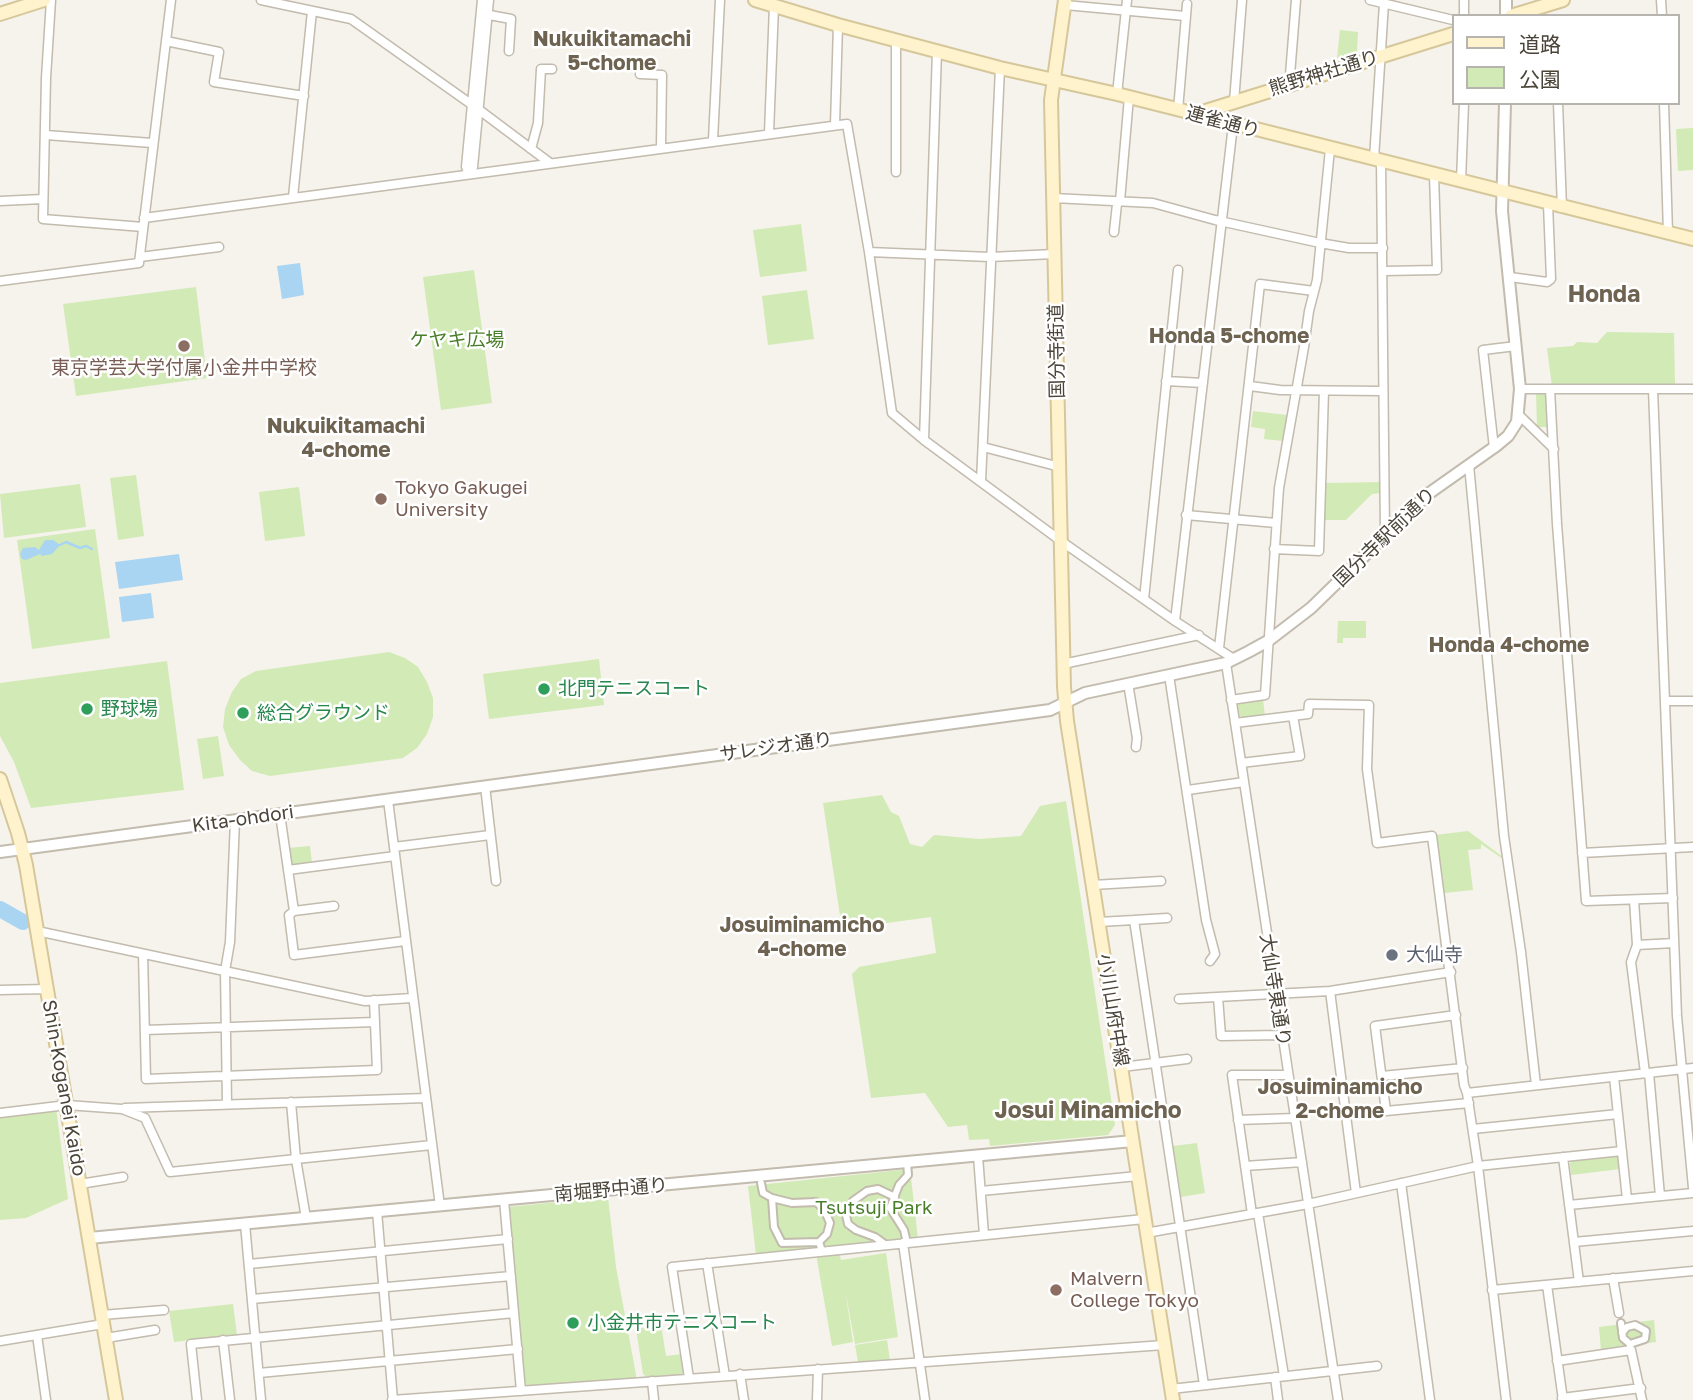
<!DOCTYPE html>
<meta charset="utf-8">
<style>
body{margin:0}
#map{position:relative;width:1693px;height:1400px;overflow:hidden;background:#f6f3ec;font-family:"Golos Text","Noto Sans JP",sans-serif}
canvas{display:block}
.legend{position:absolute;left:1452px;top:14px;width:228px;height:91px;box-sizing:border-box;background:#fff;border:2px solid #b7b4b0;margin:0;padding:9px 12px;list-style:none;font-size:21px;color:#4b4439}
.legend li{display:flex;align-items:center;gap:14px;height:35px}
.legend b{width:35px;border:2px solid #b7b4b0}
</style>
<div id="map">
<canvas width="1693" height="1400"></canvas>
<ul class="legend">
<li><b style="height:9px;background:#fff3cd"></b>道路</li>
<li><b style="height:19px;background:#d2eab5"></b>公園</li>
</ul>
</div>
<script>
const ctx = document.querySelector('canvas').getContext('2d');
ctx.lineJoin = 'round';
function paint(path, color) {
  ctx.fillStyle = color;
  ctx.fill(path, 'evenodd');
}
function toPath(rows) {
  const path = new Path2D();
  for (const r of rows) {
    path.moveTo(r[0], r[1]);
    for (let i = 2; i < r.length; i += 2) path.lineTo(r[i], r[i + 1]);
  }
  return path;
}
function trace(path, color, width, dash) {
  ctx.strokeStyle = color;
  ctx.lineWidth = width;
  ctx.lineCap = dash ? 'butt' : 'round';
  ctx.setLineDash(dash || []);
  ctx.stroke(path);
}
function drawText(font, color, halo, rows, align = 'center') {
  ctx.font = font + ' "Golos Text","Noto Sans JP",sans-serif';
  ctx.lineWidth = 5;
  ctx.setLineDash([]);
  ctx.textBaseline = 'middle';
  ctx.strokeStyle = halo;
  ctx.fillStyle = color;
  for (const [text, x, y, turn = 0] of rows) {
    ctx.save();
    ctx.translate(x, y);
    ctx.rotate((+turn || 0) * Math.PI / 180);
    ctx.textAlign = isNaN(turn) ? turn : align;
    if (halo) ctx.strokeText(text, 0, 0);
    ctx.fillText(text, 0, 0);
    ctx.restore();
  }
}
paint(toPath([
 [1340,30,1358,32,1357,52,1337,58],
 [1693,128,1693,170,1678,171,1676,129],
 [801,224,807,271,760,277,753,230],
 [474,270,492,403,441,410,423,277],
 [196,287,207,378,76,396,63,304],
 [807,290,814,339,768,345,762,296],
 [1607,332,1674,333,1675,385,1552,387,1547,348,1573,346,1577,342,1597,343],
 [1536,392,1547,393,1548,427,1537,427],
 [1253,411,1287,415,1283,441,1264,439,1265,429,1251,427],
 [136,475,144,536,118,540,110,478],
 [1381,482,1381,493,1372,494,1346,520,1325,520,1325,483],
 [80,484,86,527,4,538,0,494],
 [299,487,305,536,265,541,259,492],
 [95,529,110,638,32,649,17,540],
 [1338,621,1366,621,1366,638,1343,638,1343,643,1337,643],
 [389,652,405,658,418,667,427,682,433,698,433,717,427,734,417,748,403,758,270,776,252,771,240,760,229,745,223,727,225,709,232,692,241,679,256,671],
 [599,659,604,705,489,719,483,674],
 [167,661,184,790,31,808,14,762,0,736,0,683],
 [1263,699,1265,716,1243,718,1239,715,1237,704,1240,701],
 [218,736,224,776,203,779,197,739],
 [882,795,891,812,899,816,910,844,922,847,934,835,979,839,1021,836,1040,806,1066,801,1115,1125,1108,1135,990,1146,989,1139,969,1140,967,1125,948,1127,925,1093,871,1098,852,974,859,967,936,953,931,917,842,929,823,803],
 [1468,831,1503,857,1503,859,1481,844,1481,849,1468,850,1473,890,1445,893,1443,892,1435,835],
 [310,846,312,863,294,866,290,864,288,848],
 [56,1107,68,1199,26,1218,0,1220,0,1114],
 [1197,1143,1205,1193,1181,1197,1173,1146],
 [1616,1155,1619,1159,1620,1169,1571,1175,1570,1164,1572,1160],
 [910,1169,918,1239,756,1255,748,1186],
 [608,1197,616,1267,637,1380,525,1388,508,1207],
 [839,1252,841,1260,886,1253,898,1337,855,1344,845,1289,853,1342,832,1346,816,1254],
 [233,1304,237,1335,174,1342,169,1311],
 [1654,1320,1656,1342,1601,1350,1599,1327],
 [661,1325,666,1356,682,1354,684,1372,681,1375,648,1378,643,1374,636,1329],
 [887,1340,890,1360,858,1362,855,1345]
]), '#d2eab5');
paint(toPath([
 [300,263,304,295,282,299,277,266],
 [45,540,53,540,60,545,52,554,42,556,40,554,26,560,22,559,20,554,23,548,35,547,39,550],
 [179,554,183,580,119,589,115,562],
 [151,593,154,618,122,622,119,597]
]), '#a9d4f2');
trace(toPath([
 [60,545,66,542,80,548,86,546,92,549]
]), '#a9d4f2', 2.5);
trace(toPath([
 [0,909,23,922]
]), '#a9d4f2', 16);
const pedestrian = toPath([
 [907,1162,908,1175,899,1185,890,1208,904,1230,907,1243],
 [761,1183,763,1193,772,1198,792,1203,816,1202,824,1209,830,1223,827,1234,819,1242,822,1251],
 [772,1198,774,1227,782,1243,819,1242],
 [886,1245,875,1237,856,1230,848,1224,846,1215,853,1201,867,1191,878,1189,895,1197],
 [1621,1323,1623,1338,1630,1344,1630,1348],
 [1622,1333,1627,1327,1635,1325,1646,1331,1645,1339,1630,1344]
]);
const minor = toPath([
 [51,0,46,78,43,219,143,227],
 [261,0,351,19,478,109,550,163],
 [1370,0,1453,20],
 [1661,0,1662,16],
 [1065,5,1185,16],
 [484,14,511,19,509,51],
 [1464,16,1464,0],
 [896,40,896,172],
 [166,41,219,52,214,82,304,96],
 [640,74,662,75,661,147],
 [1292,83,1290,75,1296,0],
 [1117,94,1127,0],
 [1234,102,1242,0],
 [1558,103,1562,208],
 [1664,103,1668,233],
 [1178,110,1187,4],
 [835,125,838,25],
 [769,133,774,6],
 [46,135,152,143],
 [713,140,720,0],
 [531,149,538,123,541,69,552,69],
 [1374,159,1384,3],
 [1381,161,1385,535],
 [469,174,473,167,489,0],
 [469,174,466,167,482,0],
 [1461,181,1464,103],
 [293,197,312,11],
 [1053,198,1153,203,1215,220,1320,243,1349,248,1383,248],
 [0,201,43,199],
 [144,218,847,124,869,252,892,413,924,440,1061,541,1175,621,1234,659],
 [1114,232,1117,204,1120,201,1129,97],
 [869,252,990,257,1054,254],
 [140,257,219,247],
 [1384,271,1437,270,1434,174],
 [1510,277,1547,282,1551,279,1548,204],
 [0,281,139,263,171,0],
 [1166,381,1203,383],
 [1250,386,1280,390,1382,391],
 [1520,389,1693,389],
 [1550,389,1557,524,1586,901,1673,898],
 [1653,389,1677,1016,1693,1188],
 [1519,415,1554,449],
 [924,440,937,51],
 [983,447,1060,467],
 [1494,448,1483,350,1516,346],
 [1469,465,1504,836,1521,952,1536,1085],
 [981,481,1000,68],
 [1186,515,1276,523],
 [1274,549,1319,551,1324,391],
 [1144,599,1178,270],
 [1175,621,1233,125],
 [1219,648,1260,284,1314,291],
 [1226,663,1338,1400],
 [1063,664,1199,635],
 [1169,675,1206,920,1215,954,1210,961],
 [1128,683,1137,738,1136,747],
 [1231,700,1265,695,1279,488,1304,347,1309,311,1317,280,1330,149],
 [1665,701,1693,701],
 [1235,723,1308,714,1309,704,1369,705,1367,769,1377,843,1432,836,1464,1085,1467,1093,1478,1166,1506,1400],
 [1241,763,1300,756,1293,716],
 [485,786,496,881],
 [1188,790,1244,782],
 [388,800,440,1206],
 [280,814,294,911,289,915,294,955,405,941],
 [394,847,490,835],
 [1582,853,1693,847],
 [288,870,395,856],
 [1093,885,1161,881],
 [1634,900,1637,945,1631,962,1645,1073],
 [294,911,334,906],
 [1134,920,1167,918],
 [1099,922,1134,920,1204,1385],
 [37,931,365,1001,412,998],
 [1637,945,1674,943],
 [143,954,146,1079,377,1070,374,1000],
 [0,990,47,989],
 [1330,991,1356,1193],
 [1218,997,1221,1036,1282,1035],
 [1179,999,1330,991,1451,972],
 [1456,1015,1375,1026,1386,1111,1469,1103],
 [145,1030,375,1022],
 [1122,1067,1187,1059],
 [1649,1073,1660,1196],
 [1382,1076,1463,1068],
 [1614,1077,1627,1199],
 [1467,1093,1693,1068],
 [291,1102,296,1159,306,1218],
 [227,1104,225,971,230,942,235,820],
 [125,1108,426,1098],
 [0,1113,67,1105,122,1109,145,1118,170,1172,432,1145],
 [1238,1120,1295,1118],
 [1473,1129,1618,1114],
 [978,1156,984,1235],
 [1563,1157,1579,1282],
 [1245,1166,1302,1162],
 [1401,1183,1430,1400],
 [80,1184,123,1177],
 [981,1191,1138,1176],
 [504,1200,521,1391],
 [1569,1205,1693,1193],
 [377,1211,393,1400],
 [1258,1213,1284,1376],
 [1252,1214,1232,1075,1288,1075],
 [245,1224,261,1400],
 [1146,1233,1308,1204,1478,1166,1622,1151],
 [1574,1242,1693,1231],
 [903,1243,925,1400],
 [707,1263,725,1376],
 [249,1264,508,1239],
 [1613,1278,1619,1313],
 [1547,1285,1563,1400],
 [1492,1290,1693,1271],
 [252,1299,511,1276],
 [102,1315,164,1310],
 [37,1335,46,1400],
 [106,1338,155,1330],
 [223,1340,230,1400],
 [0,1341,103,1324],
 [1557,1361,1631,1350,1642,1400],
 [259,1373,518,1349],
 [740,1374,744,1400],
 [1275,1377,1278,1400],
 [689,1378,672,1267,1144,1219],
 [652,1381,654,1400],
 [1171,1389,1377,1366],
 [1562,1398,1641,1388],
 [197,1400,191,1344,514,1313],
 [392,1400,1164,1345],
 [817,1400,818,1369]
]);
const tertiary = toPath([
 [1506,16,1506,0],
 [0,852,1050,710,1085,693,1226,663,1248,652,1268,641,1311,608,1428,494,1496,446,1508,436,1517,422,1520,389,1502,211,1505,103],
 [89,1238,1133,1141]
]);
const secondary = toPath([
 [755,0,838,25,1000,68,1117,94,1693,239],
 [1065,0,1051,100,1064,687,1067,721,1173,1400],
 [0,14,44,0],
 [1511,16,1563,0],
 [1196,114,1453,34],
 [0,779,18,833,26,865,116,1400]
]);
trace(pedestrian, '#c2bbae', 10);
trace(minor, '#c2bbae', 11);
trace(tertiary, '#c2bbae', 14);
trace(secondary, '#d6c79b', 16);
trace(pedestrian, '#fff', 6);
trace(minor, '#fff', 8);
trace(tertiary, '#fff', 10);
trace(secondary, '#fff3cd', 12);
for (const [x, y, r, color] of [
 [184,346,7,"#8d6e63"],
 [381,499,7,"#8d6e63"],
 [544,689,7,"#2e9e5b"],
 [87,709,7,"#2e9e5b"],
 [243,713,7,"#2e9e5b"],
 [1392,955,7,"#6b7280"],
 [1056,1290,7,"#8d6e63"],
 [573,1323,7,"#2e9e5b"]
]) {
  const dot = new Path2D();
  dot.arc(x, y, r, 0, 2 * Math.PI);
  ctx.fillStyle = color;
  ctx.fill(dot);
  trace(dot, '#fff', 2.5);
}
drawText('19px', '#4b4439', '#fff', [
 ["熊野神社通り",1324,73,-17],
 ["連雀通り",1223,122,15],
 ["国分寺街道",1057,351,-91],
 ["国分寺駅前通り",1385,537,-44],
 ["サレジオ通り",776,747,-8],
 ["Kita-ohdori",243,819,-8],
 ["大仙寺東通り",1275,990,81],
 ["小川山府中線",1113,1010,81],
 ["Shin-Koganei Kaido",64,1088,80],
 ["南堀野中通り",611,1190,-5]
]);
drawText('19px', '#4a7f2a', '#fff', [
 ["ケヤキ広場",457,340],
 ["Tsutsuji Park",874,1208]
]);
drawText('19px', '#785e54', '#fff', [
 ["東京学芸大学付属小金井中学校",184,368,"center"],
 ["Tokyo Gakugei",395,488],
 ["University",395,510],
 ["Malvern",1070,1279],
 ["College Tokyo",1070,1301]
], 'left');
drawText('19px', '#27864d', '#fff', [
 ["北門テニスコート",558,689],
 ["野球場",101,709],
 ["総合グラウンド",257,713],
 ["小金井市テニスコート",587,1323]
], 'left');
drawText('19px', '#5b616d', '#fff', [
 ["大仙寺",1406,955]
], 'left');
drawText('bold 21px', '#6e6250', '#fff', [
 ["Nukuikitamachi",612,39],
 ["5-chome",612,63],
 ["Honda 5-chome",1229,336],
 ["Nukuikitamachi",346,426],
 ["4-chome",346,450],
 ["Honda 4-chome",1509,645],
 ["Josuiminamicho",802,925],
 ["4-chome",802,949],
 ["Josuiminamicho",1340,1087],
 ["2-chome",1340,1111]
]);
drawText('bold 23px', '#6e6250', '#fff', [
 ["Honda",1604,295],
 ["Josui Minamicho",1088,1111]
]);
</script>
